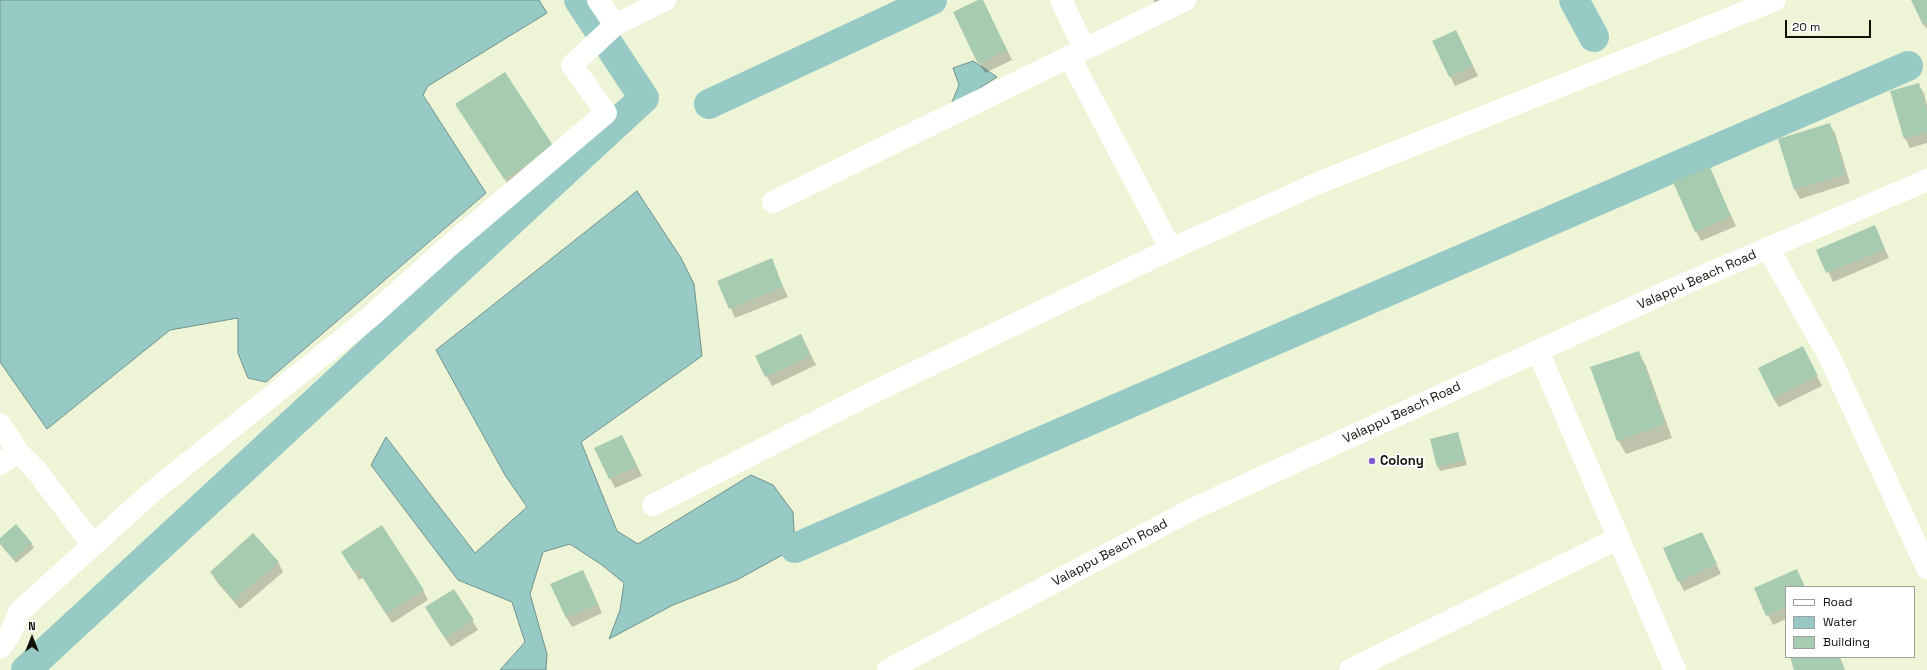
<!DOCTYPE html>
<style>
body{margin:0}
#map{position:relative;width:1927px;height:670px;overflow:hidden;background:#eef5d7;font-family:"Space Grotesk",sans-serif}
canvas{display:block}
.legend{position:absolute;left:1785px;top:586px;width:130px;height:72px;box-sizing:border-box;background:#fff;border:1px solid #9fa09c;margin:0;padding:5px 7px;list-style:none;font-size:12px;color:#0f1107}
.legend li{display:flex;align-items:center;gap:8px;height:20px}
.legend b{width:20px;border:1px solid #9fa09c}
.north{position:absolute;left:12px;top:618px;width:40px;height:40px;-webkit-text-stroke:3px #fff;paint-order:stroke;rotate:0deg;font-size:11px;font-weight:700;line-height:16px;text-align:center;color:#0f1107}
.north::after{content:'';display:block;margin:auto;width:14px;height:18px;background:#0f1107;clip-path:polygon(50% 0,100% 100%,50% 72%,0 100%)}
.scale{position:absolute;left:1785px;top:20px;width:86px;height:18px;box-sizing:border-box;border:2px solid #0f1107;border-top:0;padding-left:5px;font-size:12px;line-height:14px;white-space:nowrap;color:#0f1107;-webkit-text-stroke:3px #fff;paint-order:stroke}
</style>
<div id="map">
<canvas width="1927" height="670"></canvas>
<ul class="legend">
<li><b style="height:5px;background:#fff"></b>Road</li>
<li><b style="height:11px;background:#98cac5"></b>Water</li>
<li><b style="height:11px;background:#a7cbb0"></b>Building</li>
</ul>
<div class="north">N</div>
<div class="scale">20 m</div>
</div>
<script>
const ctx = document.querySelector('canvas').getContext('2d');
ctx.lineJoin = 'round';
function paint(path, color) {
  ctx.fillStyle = color;
  ctx.fill(path, 'evenodd');
}
function toPath(rows) {
  const path = new Path2D();
  for (const r of rows) {
    path.moveTo(r[0], r[1]);
    for (let i = 2; i < r.length; i += 2) path.lineTo(r[i], r[i + 1]);
  }
  return path;
}
function trace(path, color, width, dash) {
  ctx.strokeStyle = color;
  ctx.lineWidth = width;
  ctx.lineCap = dash ? 'butt' : 'round';
  ctx.setLineDash(dash || []);
  ctx.stroke(path);
}
function drawText(font, color, halo, rows, align = 'center') {
  ctx.font = font + ' "Space Grotesk",sans-serif';
  ctx.lineWidth = 4;
  ctx.setLineDash([]);
  ctx.textBaseline = 'middle';
  ctx.strokeStyle = halo;
  ctx.fillStyle = color;
  for (const [text, x, y, turn = 0] of rows) {
    ctx.save();
    ctx.translate(x, y);
    ctx.rotate((+turn || 0) * Math.PI / 180);
    ctx.textAlign = isNaN(turn) ? turn : align;
    if (halo) ctx.strokeText(text, 0, 0);
    ctx.fillText(text, 0, 0);
    ctx.restore();
  }
}
const water = toPath([
 [0,0,539,0,547,13,428,86,423,95,486,193,266,382,248,378,238,353,238,318,170,330,47,429,0,362,0,0],
 [973,61,997,77,950,107,959,85,953,68,973,61],
 [637,191,681,258,694,284,702,356,581,442,617,531,638,544,751,475,773,485,793,512,795,548,737,580,673,605,609,639,620,610,624,583,602,565,570,544,543,552,530,594,547,654,546,670,500,670,525,642,512,602,458,580,371,465,386,437,475,553,527,507,505,475,436,350,637,191]
]);
paint(water, '#98cac5');
trace(water, '#6f928c', 1);
paint(toPath([
 [981,0,987,9,1012,60,985,73,979,63],
 [1153,0,1172,0,1158,7],
 [1913,0,1927,0,1927,29,1924,25],
 [1456,31,1478,76,1455,86,1433,41],
 [1918,84,1924,93,1927,105,1927,143,1910,148,1905,138],
 [465,118,553,148,513,192],
 [1829,124,1835,133,1850,183,1800,199,1795,190],
 [1709,168,1736,226,1701,241,1696,231],
 [1874,227,1889,258,1833,282,1818,250],
 [771,260,788,297,735,318,719,281],
 [801,335,816,365,772,386,756,356],
 [1638,352,1646,366,1672,438,1626,454,1618,440],
 [1808,357,1822,386,1779,407,1773,398],
 [1458,433,1467,465,1440,471,1438,467],
 [622,436,642,476,615,488,610,478],
 [1702,533,1721,574,1684,591,1679,581],
 [0,539,31,543,34,548,16,563,1,545],
 [348,561,423,590,428,600,392,623,363,578,359,580],
 [278,562,283,572,240,609,216,581,211,572],
 [1802,580,1805,587,1786,587,1786,619,1773,625,1755,588],
 [588,581,602,613,572,627,566,617],
 [454,590,478,630,451,647,431,617],
 [1791,657,1840,657,1845,670,1795,670]
]), '#0003');
trace(toPath([
 [1574,0,1594,37],
 [709,104,932,0],
 [795,548,1908,66],
 [26,670,644,98,579,0]
]), '#98cac5', 30);
paint(toPath([
 [978,0,983,0,1007,50,978,64,953,12],
 [1911,0,1927,0,1927,23,1923,25],
 [1456,30,1473,66,1449,77,1432,41],
 [505,72,554,147,504,179,455,104],
 [1919,83,1927,112,1927,132,1904,139,1890,91],
 [1830,123,1846,174,1794,190,1778,139],
 [1710,167,1731,216,1695,232,1673,182],
 [1875,225,1885,249,1826,273,1816,250],
 [772,258,783,287,729,309,717,281],
 [801,334,811,356,765,377,755,356],
 [1803,346,1818,376,1773,398,1758,368],
 [1639,351,1665,424,1617,441,1590,367],
 [1458,432,1465,460,1437,467,1430,439],
 [622,435,637,466,609,479,594,448],
 [16,524,32,543,13,559,0,544,0,538],
 [382,525,424,590,386,614,357,569,353,571,341,552],
 [1702,532,1717,564,1678,582,1663,548],
 [253,533,279,562,234,600,210,572],
 [1797,569,1805,587,1786,587,1786,607,1766,616,1754,588],
 [583,570,598,604,566,618,550,584],
 [454,589,474,620,445,638,425,607],
 [1790,657,1839,657,1844,670,1794,670]
]), '#a7cbb0');
trace(toPath([
 [1061,0,1084,48],
 [615,25,665,0],
 [1069,56,1171,249],
 [773,202,1185,0],
 [1768,248,1829,356,1927,568],
 [1538,351,1675,670],
 [0,424,18,452,0,464],
 [18,452,36,470,93,545],
 [653,505,872,393,1171,249,1321,182,1775,0],
 [0,648,10,634,19,612,153,491,369,318,448,247,606,113,572,65,615,25,598,0],
 [1350,670,1619,538]
]), '#fff', 22);
trace(toPath([
 [888,670,1195,508,1684,284,1927,180]
]), '#fff', 22);
for (const [x, y, r, color] of [
 [1372,461,4,"#7d5cd6"]
]) {
  const dot = new Path2D();
  dot.arc(x, y, r, 0, 2 * Math.PI);
  ctx.fillStyle = color;
  ctx.fill(dot);
  trace(dot, '#fff', 1.5);
}
drawText('13px', '#0f1107', '#fff', [
 ["Valappu Beach Road",1697,280,-24],
 ["Valappu Beach Road",1402,413,-25],
 ["Valappu Beach Road",1110,553,-28]
]);
drawText('bold 13px', '#0f1107', '#fff', [
 ["Colony",1380,461]
], 'left');
</script>
